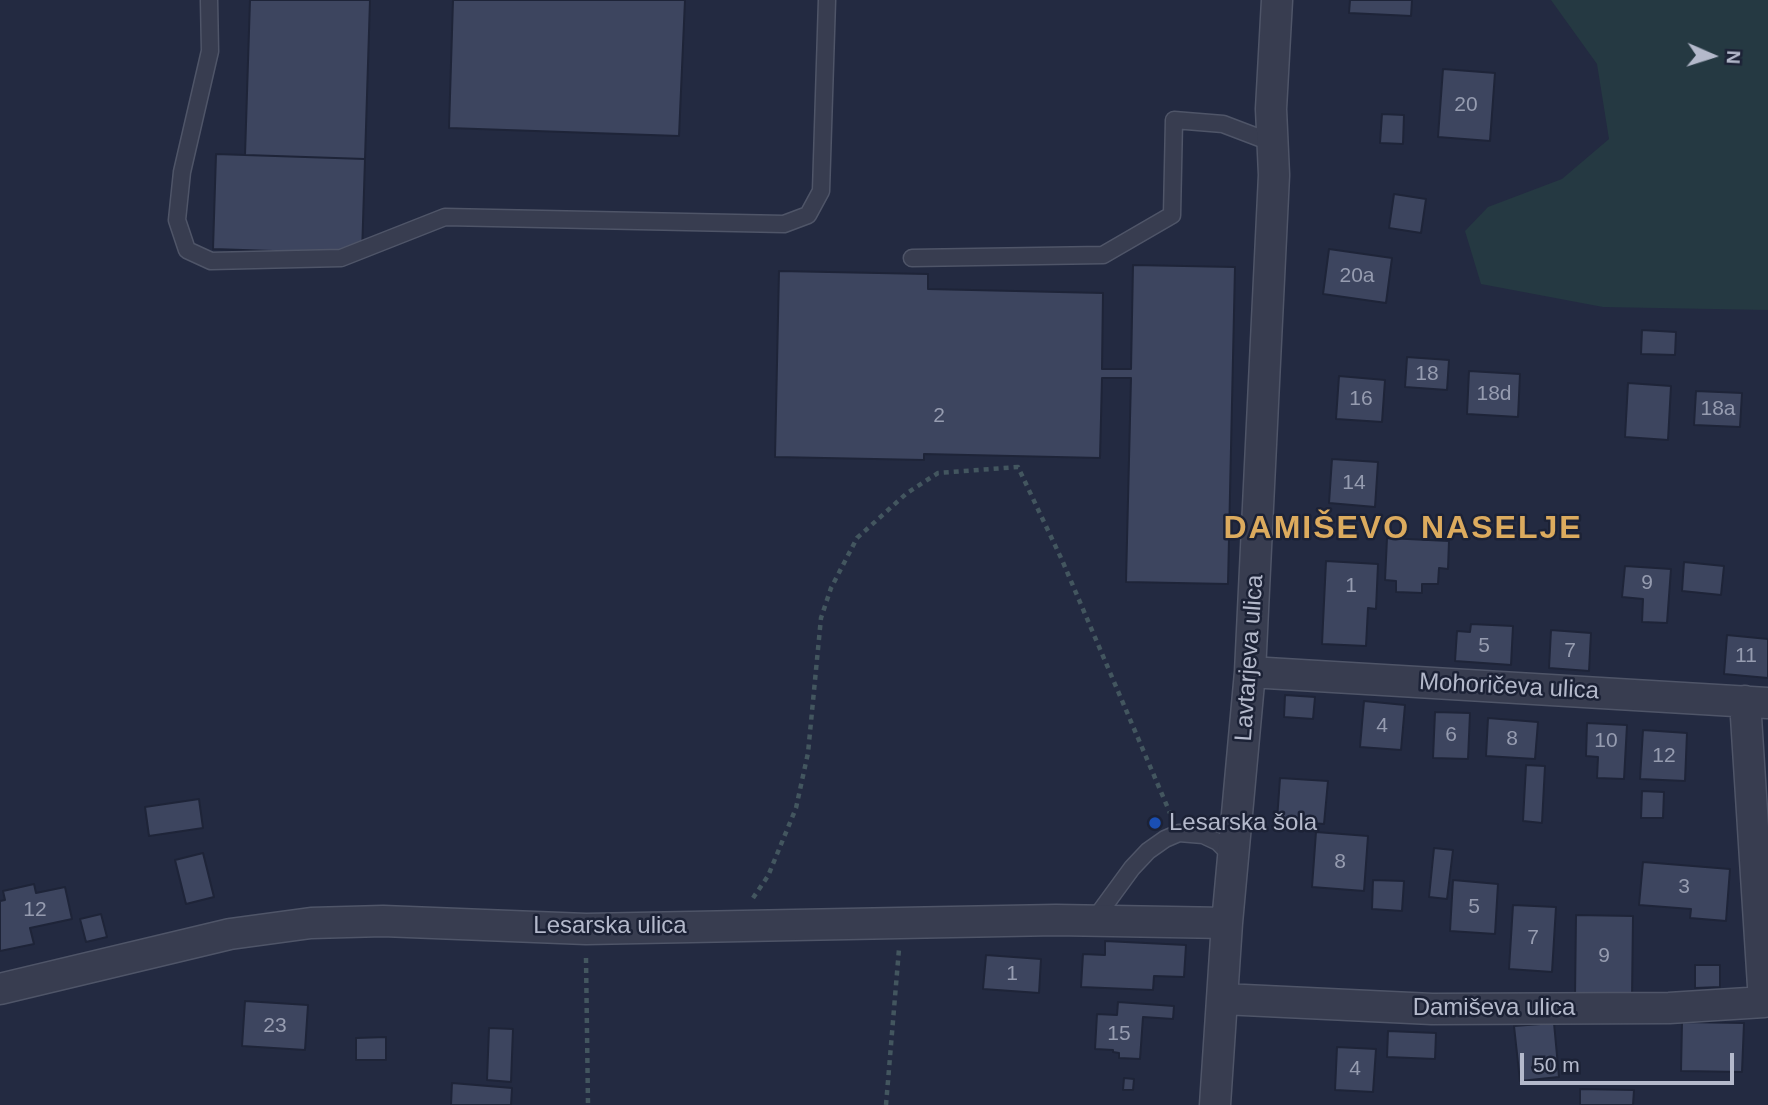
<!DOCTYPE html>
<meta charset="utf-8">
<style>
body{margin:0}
#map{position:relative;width:1768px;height:1105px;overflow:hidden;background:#232a41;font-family:Helvetica,sans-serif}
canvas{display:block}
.north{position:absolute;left:1677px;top:21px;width:70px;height:70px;-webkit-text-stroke:5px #1c2236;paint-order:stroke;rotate:93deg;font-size:19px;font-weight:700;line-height:28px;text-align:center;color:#b4b9cb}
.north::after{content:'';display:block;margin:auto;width:24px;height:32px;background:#b4b9cb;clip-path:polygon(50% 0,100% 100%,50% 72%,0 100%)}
.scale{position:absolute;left:1520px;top:1053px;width:214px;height:32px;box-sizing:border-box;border:4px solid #b4b9cb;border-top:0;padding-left:9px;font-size:21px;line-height:24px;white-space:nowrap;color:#b4b9cb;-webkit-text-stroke:5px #1c2236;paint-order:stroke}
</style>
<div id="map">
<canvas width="1768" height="1105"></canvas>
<div class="north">N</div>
<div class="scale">50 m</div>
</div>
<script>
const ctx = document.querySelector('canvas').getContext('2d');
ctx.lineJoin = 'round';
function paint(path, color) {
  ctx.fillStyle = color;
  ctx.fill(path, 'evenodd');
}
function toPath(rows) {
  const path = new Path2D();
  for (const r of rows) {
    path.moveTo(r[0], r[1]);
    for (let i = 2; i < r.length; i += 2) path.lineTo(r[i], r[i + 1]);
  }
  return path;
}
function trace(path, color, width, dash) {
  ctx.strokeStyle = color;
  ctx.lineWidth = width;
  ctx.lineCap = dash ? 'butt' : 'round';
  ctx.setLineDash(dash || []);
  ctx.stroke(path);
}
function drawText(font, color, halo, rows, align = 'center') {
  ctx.font = font + ' Helvetica,sans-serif';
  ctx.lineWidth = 5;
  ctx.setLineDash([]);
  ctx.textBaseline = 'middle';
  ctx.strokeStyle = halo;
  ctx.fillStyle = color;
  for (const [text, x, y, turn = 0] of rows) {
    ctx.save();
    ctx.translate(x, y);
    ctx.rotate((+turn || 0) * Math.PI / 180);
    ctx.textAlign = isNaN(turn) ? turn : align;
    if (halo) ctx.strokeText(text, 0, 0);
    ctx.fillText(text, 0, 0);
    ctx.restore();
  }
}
paint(toPath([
 [1551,0,1768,0,1768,310,1603,307,1481,284,1465,231,1488,207,1562,179,1609,139,1597,64]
]), '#253942');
const building = toPath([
 [250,0,370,0,365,159,245,155,250,0],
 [453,0,685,0,679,136,449,128,453,0],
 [1350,0,1412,0,1411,16,1349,13,1350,0],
 [1443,69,1495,73,1490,141,1438,137,1443,69],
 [1382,114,1404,115,1403,144,1380,143,1382,114],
 [216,154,365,159,362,254,213,249,216,154],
 [1394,194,1426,199,1421,233,1389,228,1394,194],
 [1329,249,1392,258,1386,303,1323,294,1329,249],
 [1133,265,1235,267,1228,584,1126,582,1131,378,1102,378,1100,458,924,454,924,460,775,457,779,271,928,274,928,289,1103,293,1102,369,1131,369,1133,265],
 [1642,330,1676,332,1675,355,1641,354,1642,330],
 [1407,357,1449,360,1447,390,1405,387,1407,357],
 [1469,371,1520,374,1518,417,1467,414,1469,371],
 [1339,376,1385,380,1382,422,1336,419,1339,376],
 [1628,383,1671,386,1668,440,1625,437,1628,383],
 [1696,391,1742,393,1740,427,1694,425,1696,391],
 [1332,459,1378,462,1375,507,1329,503,1332,459],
 [1387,538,1449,541,1448,569,1439,568,1438,584,1422,584,1422,593,1396,592,1396,581,1385,580,1387,538],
 [1326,561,1378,564,1376,609,1368,608,1366,646,1322,644,1326,561],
 [1684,562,1724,566,1721,595,1682,591,1684,562],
 [1625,566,1671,569,1667,623,1642,622,1643,599,1622,597,1625,566],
 [1471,624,1513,626,1511,665,1455,661,1457,631,1470,632,1471,624],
 [1551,630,1591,633,1589,671,1549,668,1551,630],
 [1727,635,1768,639,1768,678,1724,674,1727,635],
 [1285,695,1315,697,1313,719,1284,717,1285,695],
 [1364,701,1405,705,1401,750,1360,747,1364,701],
 [1435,712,1470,713,1468,759,1433,758,1435,712],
 [1488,718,1538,722,1535,759,1486,756,1488,718],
 [1587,723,1627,725,1624,779,1597,778,1598,757,1586,756,1587,723],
 [1643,730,1687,733,1685,781,1640,779,1643,730],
 [1526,765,1545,766,1542,823,1523,821,1526,765],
 [1280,778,1328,781,1324,824,1277,820,1280,778],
 [1642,791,1664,792,1663,818,1641,818,1642,791],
 [199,799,203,828,149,836,145,807,199,799],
 [1316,832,1368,836,1364,891,1312,887,1316,832],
 [1434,848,1453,850,1447,899,1429,897,1434,848],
 [203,853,214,897,186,904,175,860,203,853],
 [1643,862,1730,869,1726,921,1690,918,1691,909,1639,905,1643,862],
 [1373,880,1404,881,1402,911,1372,909,1373,880],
 [1453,880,1498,884,1495,934,1450,931,1453,880],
 [34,884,36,893,65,887,72,919,30,928,34,944,0,951,0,901,5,900,3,891,34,884],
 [1513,905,1556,907,1552,972,1509,969,1513,905],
 [101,914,107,937,86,942,80,919,101,914],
 [1576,915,1633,916,1632,999,1575,997,1576,915],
 [1105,941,1186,945,1184,977,1154,976,1153,990,1081,987,1083,954,1105,955,1105,941],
 [986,955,1041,959,1039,993,983,989,986,955],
 [1695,965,1720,965,1720,987,1695,988,1695,965],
 [245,1001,308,1005,305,1050,242,1046,245,1001],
 [1118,1002,1174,1006,1173,1019,1143,1017,1140,1059,1119,1058,1119,1053,1113,1052,1113,1050,1095,1049,1097,1014,1117,1015,1118,1002],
 [1682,1022,1744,1023,1742,1072,1681,1071,1682,1022],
 [1554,1023,1559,1077,1520,1081,1514,1026,1554,1023],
 [489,1028,513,1029,511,1082,487,1080,489,1028],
 [1388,1031,1436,1033,1435,1059,1387,1057,1388,1031],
 [386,1037,386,1060,356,1060,356,1038,386,1037],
 [1337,1047,1376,1049,1373,1092,1335,1090,1337,1047],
 [1124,1078,1134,1079,1133,1090,1123,1090,1124,1078],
 [452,1083,512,1088,511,1105,451,1105,452,1083],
 [1580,1089,1634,1090,1633,1105,1580,1105,1580,1089]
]);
paint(building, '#3d455f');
trace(building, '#1e2438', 2);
const service = toPath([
 [209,0,210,51,182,172,177,220,187,250,211,261,341,258,445,217,784,224,808,215,821,191,827,0],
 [912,258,1103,255,1172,215,1174,120,1223,124,1273,143],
 [1094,920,1132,868,1148,851,1165,839,1179,833,1203,835,1218,842,1234,858]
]);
const minor = toPath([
 [1250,672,1768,703],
 [0,989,230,934,311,923,383,921,586,929,1056,920,1227,923],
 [1223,999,1432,1009,1669,1008,1764,1002,1745,701],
 [1215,1105,1227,923,1250,672,1274,175,1271,109,1277,0]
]);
trace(service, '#4f5568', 19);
trace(minor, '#4f5568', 33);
trace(toPath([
 [753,898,768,876,796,808,808,753,821,618,831,588,857,538,907,493,938,473,1018,467,1062,560,1170,813],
 [586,958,588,1105],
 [886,1105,899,949]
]), '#43565f', 4.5, [5, 5]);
trace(service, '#383d50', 16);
trace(minor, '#383d50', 30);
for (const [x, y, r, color] of [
 [1155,823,7,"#1a4fb4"]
]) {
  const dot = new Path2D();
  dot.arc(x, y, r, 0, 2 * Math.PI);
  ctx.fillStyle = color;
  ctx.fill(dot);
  trace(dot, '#1c2236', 2.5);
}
drawText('21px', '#969cb0', null, [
 ["20",1466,105],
 ["20a",1357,276],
 ["18",1427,374],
 ["18d",1494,394],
 ["16",1361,399],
 ["18a",1718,409],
 ["2",939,416],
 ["14",1354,483],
 ["9",1647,583],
 ["1",1351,586],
 ["5",1484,646],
 ["7",1570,651],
 ["11",1746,656],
 ["4",1382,726],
 ["6",1451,735],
 ["8",1512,739],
 ["10",1606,741],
 ["12",1664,756],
 ["8",1340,862],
 ["3",1684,887],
 ["5",1474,907],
 ["12",35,910],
 ["7",1533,938],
 ["9",1604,956],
 ["1",1012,974],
 ["23",275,1026],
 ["15",1119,1034],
 ["4",1355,1069]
]);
drawText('24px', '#b4b9cb', '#1c2236', [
 ["Lavtarjeva ulica",1250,658,-86],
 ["Mohoričeva ulica",1509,687,3],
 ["Lesarska ulica",610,926],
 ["Damiševa ulica",1494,1008]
]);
drawText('24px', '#b4b9cb', '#1c2236', [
 ["Lesarska šola",1169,823]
], 'left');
ctx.letterSpacing = '2px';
drawText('bold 32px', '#dcab5e', '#1c2236', [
 ["DAMIŠEVO NASELJE",1403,529]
]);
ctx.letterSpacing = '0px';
</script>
